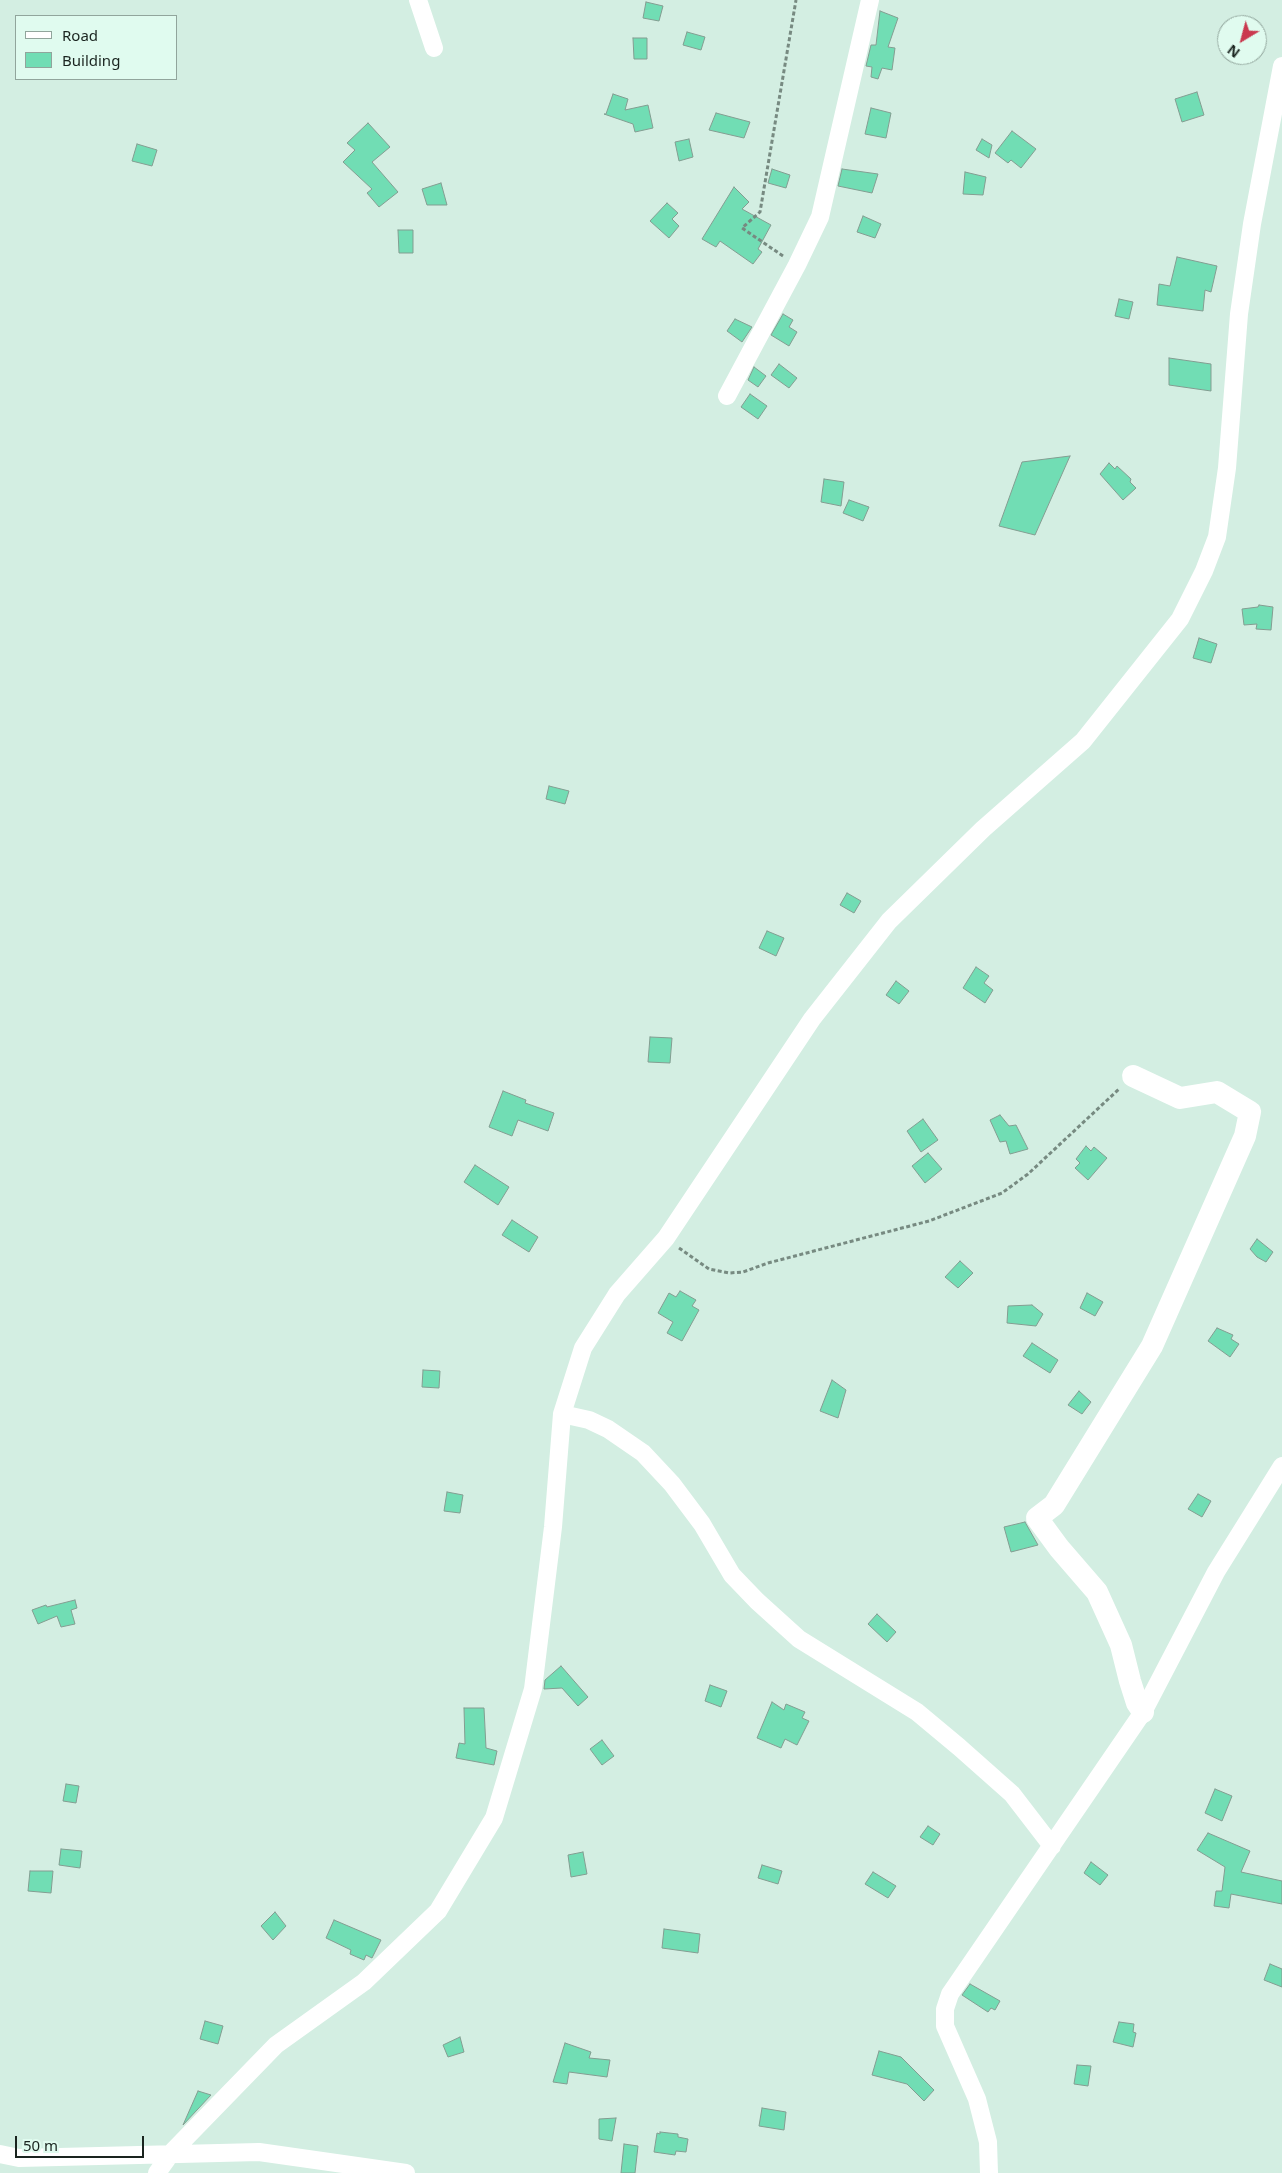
<!DOCTYPE html>
<style>
body{margin:0}
#map{position:relative;width:1282px;height:2173px;overflow:hidden;background:#d3eee2;font-family:"Noto Sans",sans-serif}
canvas{display:block}
.legend{position:absolute;left:15px;top:15px;width:162px;height:65px;box-sizing:border-box;background:#e0fbef;border:1px solid #91a59c;margin:0;padding:6px 9px;list-style:none;font-size:15px;color:#1a241f}
.legend li{display:flex;align-items:center;gap:10px;height:25px}
.legend b{width:25px;border:1px solid #91a59c}
.north{position:absolute;left:1217px;top:15px;width:50px;height:50px;box-sizing:border-box;background:#e0fbef;border:1px solid #91a59c;border-radius:50%;rotate:217deg;font-size:14px;font-weight:700;line-height:20px;text-align:center;color:#1a241f}
.north::after{content:'';display:block;margin:auto;width:18px;height:22px;background:#ca394f;clip-path:polygon(50% 0,100% 100%,50% 72%,0 100%)}
.scale{position:absolute;left:15px;top:2136px;width:129px;height:22px;box-sizing:border-box;border:2px solid #1a241f;border-top:0;padding-left:6px;font-size:15px;line-height:18px;white-space:nowrap;color:#1a241f;-webkit-text-stroke:4px #e0fbef;paint-order:stroke}
</style>
<div id="map">
<canvas width="1282" height="2173"></canvas>
<ul class="legend">
<li><b style="height:6px;background:#fff"></b>Road</li>
<li><b style="height:14px;background:#71ddb4"></b>Building</li>
</ul>
<div class="north">N</div>
<div class="scale">50 m</div>
</div>
<script>
const ctx = document.querySelector('canvas').getContext('2d');
ctx.lineJoin = 'round';
function paint(path, color) {
  ctx.fillStyle = color;
  ctx.fill(path, 'evenodd');
}
function toPath(rows) {
  const path = new Path2D();
  for (const r of rows) {
    path.moveTo(r[0], r[1]);
    for (let i = 2; i < r.length; i += 2) path.lineTo(r[i], r[i + 1]);
  }
  return path;
}
function trace(path, color, width, dash) {
  ctx.strokeStyle = color;
  ctx.lineWidth = width;
  ctx.lineCap = dash ? 'butt' : 'round';
  ctx.setLineDash(dash || []);
  ctx.stroke(path);
}
const building = toPath([
 [646,2,663,6,659,21,643,18,646,2],
 [880,11,898,18,888,47,895,48,892,70,882,68,878,79,871,77,872,67,866,66,871,45,876,45,880,11],
 [687,32,705,37,701,50,683,45,687,32],
 [633,38,647,38,647,59,634,59,633,38],
 [1197,92,1204,115,1182,122,1175,99,1197,92],
 [613,94,628,99,625,110,648,105,653,128,635,132,633,124,604,114,606,114,613,94],
 [871,108,891,113,886,138,865,134,871,108],
 [716,113,750,122,744,138,709,130,716,113],
 [368,123,390,147,372,162,398,192,379,207,367,193,372,189,343,162,355,150,347,143,368,123],
 [1012,131,1036,149,1021,168,1011,160,1008,163,995,153,1012,131],
 [689,139,693,157,679,161,675,142,689,139],
 [982,139,992,145,989,158,976,150,982,139],
 [137,144,157,150,152,166,132,161,137,144],
 [772,169,790,175,786,188,768,183,772,169],
 [842,169,878,174,872,193,838,186,842,169],
 [965,172,986,177,983,195,963,194,965,172],
 [441,183,447,205,427,205,422,189,441,183],
 [734,187,749,202,742,209,771,225,758,249,762,252,753,264,720,241,716,247,702,239,734,187],
 [667,203,678,213,672,219,679,226,669,238,650,221,667,203],
 [863,216,881,224,875,238,857,232,863,216],
 [398,230,413,230,413,253,399,253,398,230],
 [1177,257,1217,266,1211,292,1205,290,1203,311,1157,305,1159,284,1170,286,1177,257],
 [1119,299,1133,302,1129,319,1115,316,1119,299],
 [783,314,793,320,789,327,797,332,789,346,771,335,783,314],
 [735,319,752,327,742,342,727,331,735,319],
 [1169,358,1211,364,1211,391,1169,385,1169,358],
 [779,364,797,378,789,388,771,375,779,364],
 [754,367,766,376,758,387,748,380,754,367],
 [750,394,767,406,758,419,741,407,750,394],
 [1070,456,1035,535,999,526,1022,462,1070,456],
 [1109,463,1115,469,1117,466,1131,479,1130,482,1136,488,1123,500,1100,474,1109,463],
 [824,479,844,482,841,506,821,502,824,479],
 [849,500,869,507,863,521,843,513,849,500],
 [1259,605,1273,607,1271,630,1256,629,1257,624,1244,625,1242,609,1258,607,1259,605],
 [1199,638,1217,644,1211,663,1193,658,1199,638],
 [549,786,569,791,565,804,546,799,549,786],
 [847,893,861,901,854,913,840,905,847,893],
 [767,931,784,938,776,956,759,948,767,931],
 [976,967,989,976,984,983,993,990,985,1003,963,988,976,967],
 [896,981,909,991,899,1004,886,995,896,981],
 [650,1037,672,1038,670,1063,648,1062,650,1037],
 [503,1091,526,1100,525,1103,554,1113,548,1131,518,1120,512,1136,489,1127,503,1091],
 [1000,1115,1009,1126,1016,1125,1028,1149,1010,1154,1006,1141,1000,1142,990,1120,1000,1115],
 [923,1119,938,1140,921,1152,907,1131,923,1119],
 [1086,1146,1091,1151,1094,1147,1107,1158,1088,1180,1075,1168,1080,1163,1076,1159,1086,1146],
 [928,1153,942,1169,925,1183,912,1166,928,1153],
 [475,1165,509,1187,498,1205,464,1182,475,1165],
 [512,1220,538,1237,529,1252,502,1235,512,1220],
 [1257,1239,1273,1252,1266,1262,1257,1257,1250,1249,1257,1239],
 [960,1261,973,1273,958,1288,945,1277,960,1261],
 [680,1291,696,1300,692,1306,699,1310,682,1341,667,1333,673,1322,658,1313,669,1293,676,1297,680,1291],
 [1087,1293,1103,1302,1095,1316,1080,1308,1087,1293],
 [1032,1305,1043,1314,1036,1326,1007,1323,1008,1306,1032,1305],
 [1217,1328,1233,1335,1231,1339,1239,1344,1230,1357,1208,1341,1217,1328],
 [1032,1343,1058,1360,1050,1373,1023,1356,1032,1343],
 [423,1370,440,1371,439,1388,422,1387,423,1370],
 [832,1380,846,1390,838,1418,820,1411,832,1380],
 [1079,1391,1091,1402,1082,1414,1068,1405,1079,1391],
 [447,1492,463,1495,460,1513,444,1511,447,1492],
 [1198,1494,1211,1501,1202,1517,1188,1509,1198,1494],
 [1025,1522,1038,1545,1011,1552,1004,1527,1025,1522],
 [75,1600,77,1608,71,1610,75,1624,61,1627,57,1616,38,1624,32,1610,46,1605,47,1607,75,1600],
 [877,1614,896,1632,887,1642,868,1624,877,1614],
 [561,1666,588,1697,578,1706,562,1688,544,1689,545,1680,561,1666],
 [710,1685,727,1691,721,1707,705,1701,710,1685],
 [772,1702,784,1710,786,1704,805,1712,802,1718,809,1721,797,1745,785,1739,781,1748,757,1738,772,1702],
 [464,1708,484,1708,486,1748,497,1751,494,1765,456,1758,459,1743,465,1744,464,1708],
 [602,1740,614,1756,602,1765,590,1749,602,1740],
 [66,1784,79,1786,76,1803,63,1801,66,1784],
 [1215,1789,1232,1796,1222,1821,1205,1813,1215,1789],
 [928,1826,940,1834,933,1845,920,1837,928,1826],
 [1208,1833,1250,1851,1241,1872,1282,1881,1282,1904,1231,1894,1229,1908,1214,1906,1216,1891,1222,1891,1225,1867,1197,1850,1208,1833],
 [61,1849,82,1851,80,1868,59,1865,61,1849],
 [583,1852,587,1874,571,1877,568,1855,583,1852],
 [1091,1862,1108,1875,1100,1885,1084,1873,1091,1862],
 [762,1865,782,1871,778,1884,758,1878,762,1865],
 [30,1871,53,1871,51,1893,28,1891,30,1871],
 [873,1872,896,1886,888,1898,865,1884,873,1872],
 [275,1912,286,1926,273,1940,261,1926,275,1912],
 [334,1920,381,1940,372,1958,366,1955,364,1960,350,1954,351,1950,326,1938,334,1920],
 [664,1929,700,1934,698,1953,662,1948,664,1929],
 [1270,1964,1282,1969,1282,1987,1264,1980,1270,1964],
 [970,1984,1000,2001,995,2010,991,2008,988,2012,962,1995,970,1984],
 [205,2021,223,2026,218,2044,200,2039,205,2021],
 [1119,2022,1134,2024,1133,2032,1136,2033,1133,2047,1113,2042,1119,2022],
 [460,2037,464,2052,448,2057,443,2045,460,2037],
 [565,2043,591,2052,589,2058,610,2060,607,2077,569,2072,567,2084,553,2082,565,2043],
 [879,2051,901,2057,934,2090,924,2101,907,2084,872,2075,879,2051],
 [1077,2065,1091,2066,1088,2086,1074,2084,1077,2065],
 [198,2091,211,2095,183,2125,198,2091],
 [762,2108,786,2112,784,2130,759,2126,762,2108],
 [616,2118,612,2141,599,2139,599,2119,616,2118],
 [660,2132,678,2134,678,2137,688,2139,686,2152,676,2151,675,2155,654,2152,657,2133,660,2134,660,2132],
 [624,2144,638,2146,635,2173,621,2173,624,2144]
]);
paint(building, '#71ddb4');
trace(building, '#839d91', 1);
trace(toPath([
 [783,256,742,228,760,212,796,0],
 [679,1248,709,1269,729,1273,743,1272,768,1263,929,1221,1002,1193,1028,1174,1119,1089]
]), '#778a81', 3, [4, 2.5]);
trace(toPath([
 [418,0,434,48],
 [727,396,797,265,820,217,870,0],
 [562,1414,589,1420,608,1429,643,1453,672,1484,702,1524,732,1575,757,1601,799,1639,917,1712,959,1747,1012,1794,1052,1846],
 [0,2154,19,2158,259,2152,406,2173],
 [157,2173,172,2152,276,2045,364,1982,438,1911,494,1818,533,1689,553,1527,562,1414,583,1348,617,1294,666,1238,812,1019,889,921,983,829,1083,741,1180,619,1204,571,1217,537,1227,468,1239,314,1252,224,1282,66],
 [989,2173,988,2142,977,2099,945,2026,945,2009,950,1994,1143,1712,1216,1572,1282,1466]
]), '#fff', 18);
trace(toPath([
 [1133,1076,1180,1098,1217,1092,1250,1112,1245,1136,1152,1346,1054,1505,1037,1518,1059,1548,1097,1592,1121,1645,1130,1681,1137,1703,1143,1712]
]), '#fff', 22);
</script>
